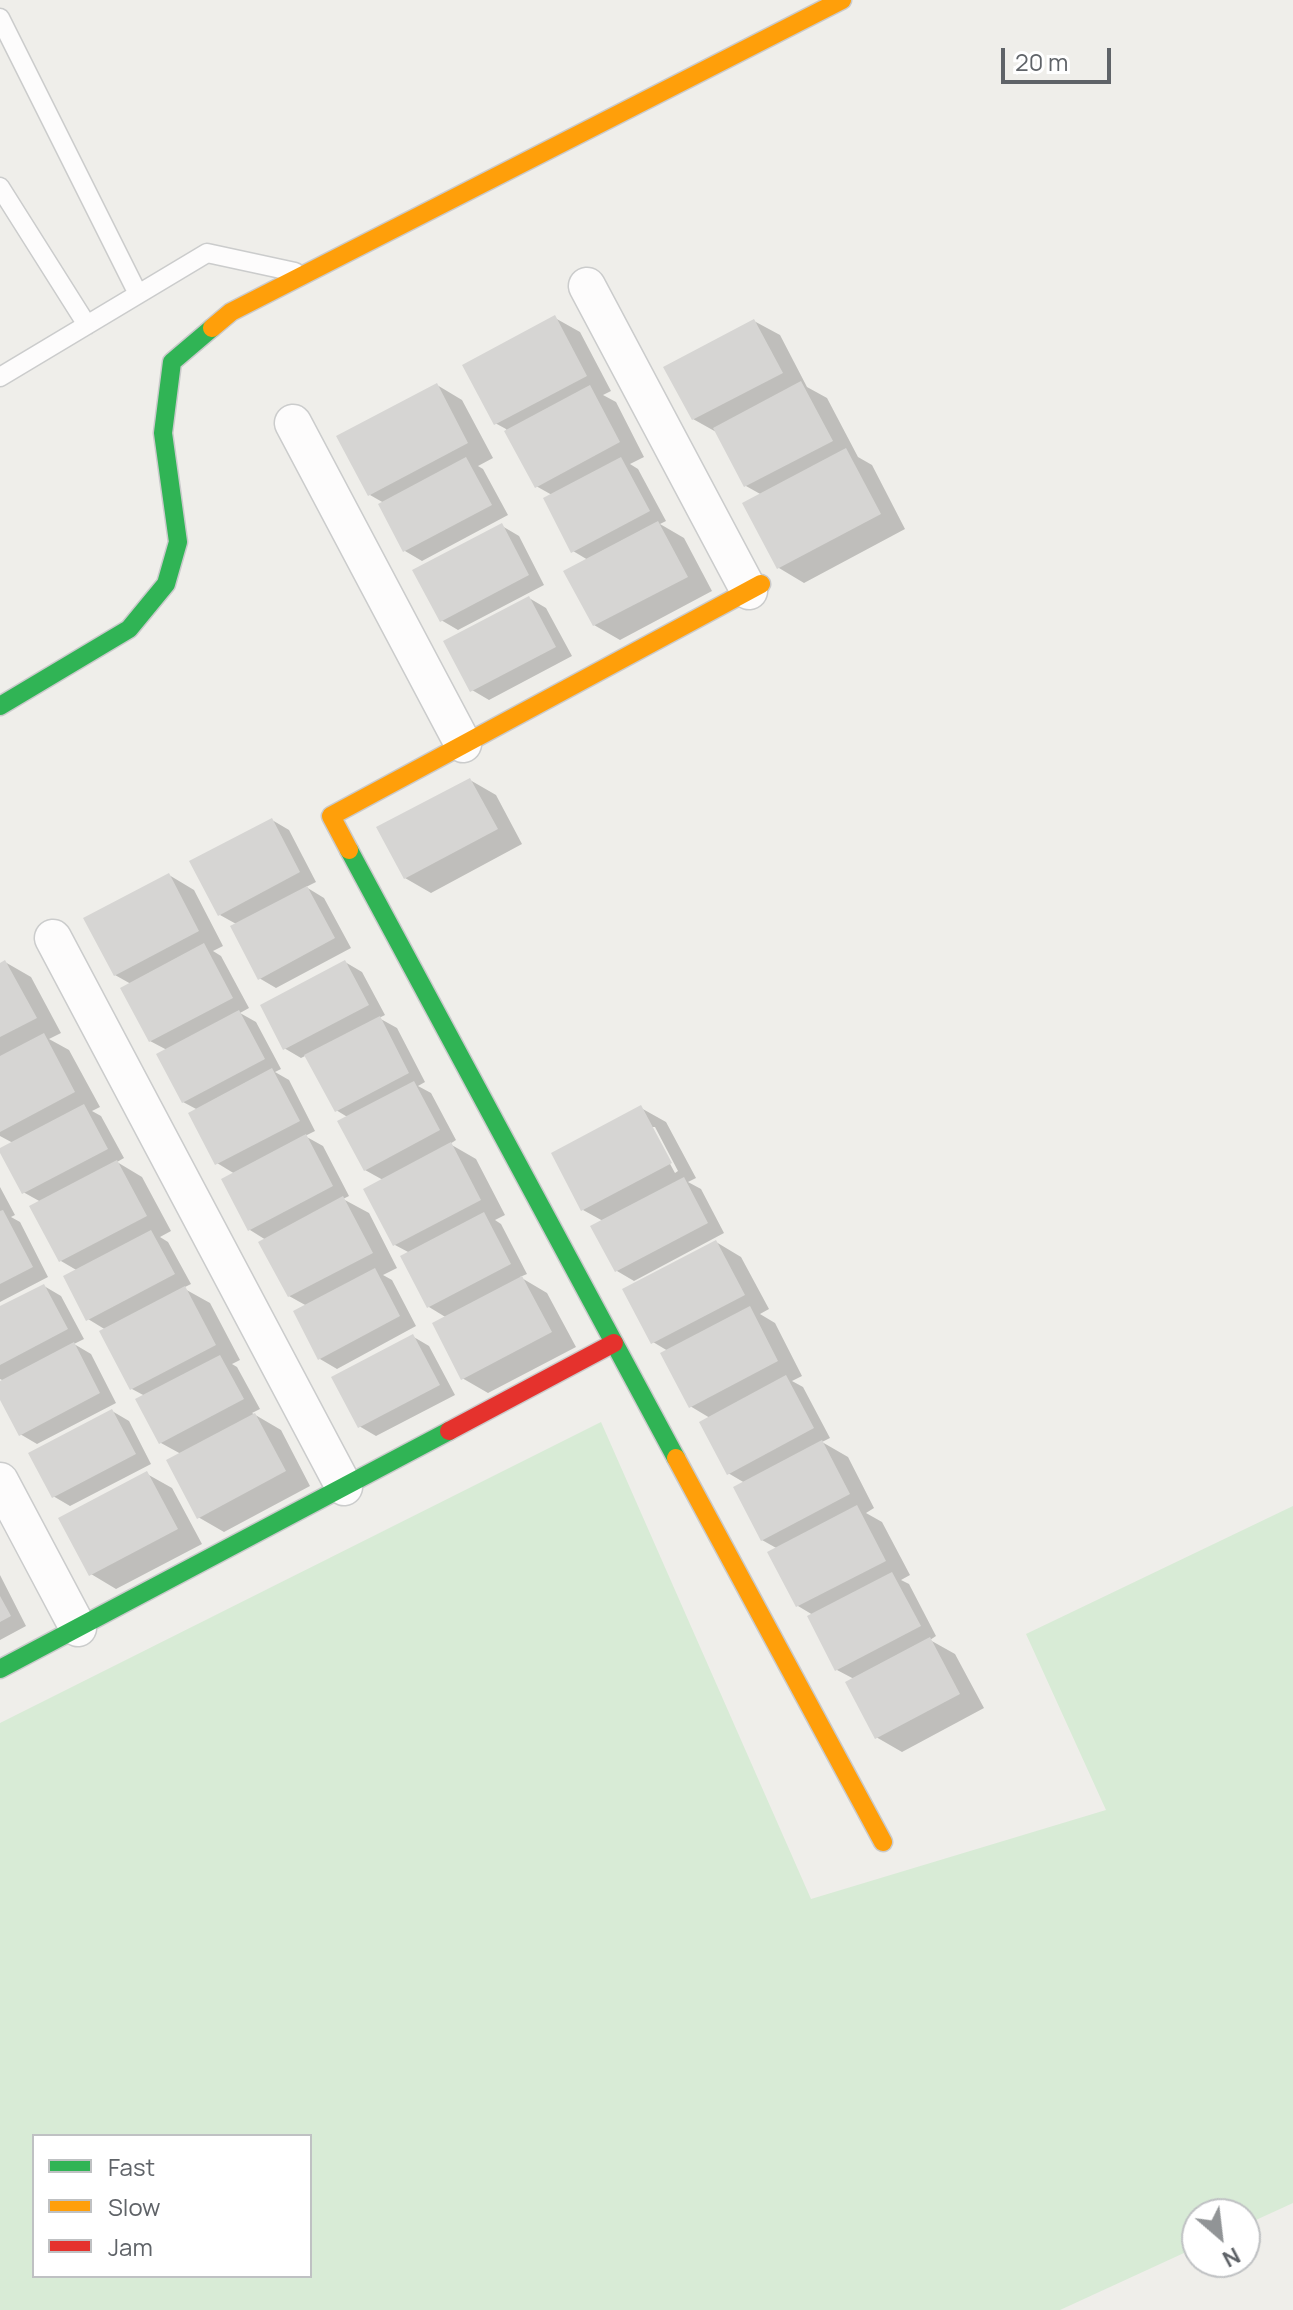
<!DOCTYPE html>
<style>
body{margin:0}
#map{position:relative;width:1293px;height:2310px;overflow:hidden;background:#efeeea;font-family:Manrope,sans-serif}
canvas{display:block}
.legend{position:absolute;left:32px;top:2134px;width:280px;height:144px;box-sizing:border-box;background:#fff;border:2px solid #bfc1c3;margin:0;padding:10px 14px;list-style:none;font-size:24px;color:#5f6368}
.legend li{display:flex;align-items:center;gap:16px;height:40px}
.legend b{width:40px;border:2px solid #bfc1c3}
.north{position:absolute;left:1181px;top:2198px;width:80px;height:80px;box-sizing:border-box;background:#fff;border:2px solid #bfc1c3;border-radius:50%;rotate:152deg;font-size:22px;font-weight:700;line-height:32px;text-align:center;color:#5f6368}
.north::after{content:'';display:block;margin:auto;width:28px;height:36px;background:#919496;clip-path:polygon(50% 0,100% 100%,50% 72%,0 100%)}
.scale{position:absolute;left:1001px;top:48px;width:110px;height:36px;box-sizing:border-box;border:4px solid #5f6368;border-top:0;padding-left:10px;font-size:24px;line-height:28px;white-space:nowrap;color:#5f6368;-webkit-text-stroke:6px #fff;paint-order:stroke}
</style>
<div id="map">
<canvas width="1293" height="2310"></canvas>
<ul class="legend">
<li><b style="height:10px;background:#30b455"></b>Fast</li>
<li><b style="height:10px;background:#ff9f0a"></b>Slow</li>
<li><b style="height:10px;background:#e5322d"></b>Jam</li>
</ul>
<div class="north">N</div>
<div class="scale">20 m</div>
</div>
<script>
const ctx = document.querySelector('canvas').getContext('2d');
ctx.lineJoin = 'round';
function paint(path, color) {
  ctx.fillStyle = color;
  ctx.fill(path, 'evenodd');
}
function toPath(rows) {
  const path = new Path2D();
  for (const r of rows) {
    path.moveTo(r[0], r[1]);
    for (let i = 2; i < r.length; i += 2) path.lineTo(r[i], r[i + 1]);
  }
  return path;
}
function trace(path, color, width, dash) {
  ctx.strokeStyle = color;
  ctx.lineWidth = width;
  ctx.lineCap = dash ? 'butt' : 'round';
  ctx.setLineDash(dash || []);
  ctx.stroke(path);
}
paint(toPath([
 [601,1422,811,1899,1106,1810,1026,1634,1293,1506,1293,2203,1245,2225,1245,2214,1197,2214,1197,2247,1060,2310,0,2310,0,1723],
 [34,2136,310,2136,310,2276,34,2276]
]), '#d8ebd6');
paint(toPath([
 [555,318,580,332,611,391,603,395,616,402,644,457,630,464,638,469,666,521,660,524,684,538,712,591,620,640,594,625,588,560,573,551,552,495,536,486,506,429,495,423],
 [754,321,780,335,807,387,827,398,858,457,872,465,905,529,804,583,779,568,762,495,746,486,718,433,693,419],
 [437,385,462,400,493,458,478,466,483,469,508,515,422,561,405,551,380,505,384,503,370,495],
 [502,526,519,536,544,585,458,630,441,620],
 [529,598,546,608,572,656,489,700,472,690],
 [470,780,496,795,522,844,431,893,405,878],
 [272,820,289,830,316,882,306,887,324,898,351,948,276,988,259,978,238,925,220,915],
 [169,875,194,890,223,946,213,951,221,956,249,1008,240,1013,256,1022,281,1069,275,1072,289,1080,315,1131,305,1136,323,1146,349,1196,343,1199,369,1213,397,1268,383,1275,392,1280,416,1326,337,1369,320,1359,307,1306,289,1296,266,1240,250,1230,235,1174,217,1163,198,1110,183,1102,167,1050,150,1041,131,984,115,975],
 [5,962,31,977,61,1033,49,1039,69,1050,100,1107,92,1111,101,1116,124,1158,117,1162,142,1177,171,1231,160,1237,168,1242,191,1284,183,1288,210,1303,240,1360,232,1364,237,1367,260,1409,252,1413,281,1430,310,1486,224,1532,198,1517,181,1454,161,1443,145,1396,132,1389,106,1330,88,1319,78,1271,61,1261,41,1202,23,1192,13,1143,0,1136,0,965],
 [345,962,362,972,385,1015,379,1018,397,1028,425,1082,418,1086,431,1093,456,1140,450,1144,476,1159,505,1215,495,1220,501,1224,527,1274,520,1277,547,1293,576,1347,488,1393,462,1378,447,1318,429,1307,410,1253,395,1245,383,1180,365,1170,349,1118,336,1110,307,1055,301,1058,284,1048],
 [641,1108,666,1122,696,1178,688,1182,701,1189,724,1233,634,1281,617,1271,603,1221,583,1210],
 [650,1127,655,1127,678,1171,675,1173],
 [0,1187,15,1215,11,1217,20,1222,48,1277,0,1302],
 [716,1242,741,1257,769,1309,760,1314,775,1323,802,1376,792,1381,803,1387,830,1438,822,1442,848,1457,874,1508,866,1513,882,1522,910,1575,901,1580,909,1584,936,1636,930,1640,955,1654,984,1708,902,1752,876,1737,854,1679,837,1670,813,1615,798,1606,778,1549,762,1540,745,1483,728,1473,710,1418,690,1406,668,1351,653,1342],
 [44,1286,61,1296,84,1339,74,1344,91,1354,116,1403,37,1444,20,1434,0,1396,0,1383,4,1381,0,1379,0,1309],
 [412,1336,429,1346,455,1395,376,1436,359,1426],
 [112,1411,129,1421,151,1464,70,1506,53,1496],
 [147,1474,172,1488,202,1544,116,1589,91,1574],
 [0,1575,26,1626,0,1640]
]), '#0003');
paint(toPath([
 [555,315,587,376,494,425,462,365],
 [754,319,783,373,692,420,663,367],
 [801,381,833,441,744,487,713,428],
 [437,383,468,443,368,496,336,436],
 [590,385,620,442,535,488,504,431],
 [846,448,881,514,777,569,742,503],
 [466,457,492,505,403,552,378,504],
 [621,457,650,511,571,553,543,498],
 [658,521,688,577,593,626,563,571],
 [502,523,529,575,440,622,412,570],
 [529,596,556,647,470,692,443,641],
 [470,778,498,829,404,879,376,827],
 [272,818,300,872,218,916,189,861],
 [169,873,199,931,114,976,83,918],
 [307,886,335,938,258,980,230,926],
 [204,943,233,998,149,1042,120,988],
 [5,960,37,1018,0,1037,0,963],
 [345,960,369,1005,283,1050,260,1005],
 [239,1010,265,1059,182,1103,156,1054],
 [380,1016,409,1073,335,1112,304,1055],
 [44,1033,75,1092,0,1132,0,1056],
 [272,1068,300,1121,215,1165,188,1113],
 [414,1081,440,1130,364,1171,337,1121],
 [84,1104,108,1149,22,1194,0,1153,0,1148],
 [641,1105,672,1163,581,1211,551,1153],
 [306,1134,333,1186,248,1231,221,1179],
 [451,1142,481,1200,393,1246,363,1189],
 [117,1160,147,1216,59,1262,29,1206],
 [684,1177,708,1223,615,1272,590,1226],
 [343,1196,373,1253,288,1297,258,1242],
 [3,1210,33,1267,0,1284,0,1211],
 [484,1212,511,1264,427,1308,400,1256],
 [151,1230,175,1274,86,1321,63,1276],
 [716,1240,745,1295,651,1344,622,1289],
 [375,1268,400,1316,318,1360,293,1311],
 [522,1276,552,1332,461,1380,432,1323],
 [44,1284,68,1329,0,1365,0,1306],
 [185,1286,216,1345,130,1390,99,1331],
 [750,1306,778,1361,689,1408,660,1353],
 [413,1334,440,1385,358,1428,331,1377],
 [74,1342,100,1393,19,1436,0,1400,0,1381],
 [220,1355,244,1399,159,1444,135,1399],
 [786,1375,814,1428,727,1475,699,1422],
 [112,1409,136,1454,52,1498,28,1453],
 [255,1413,286,1471,197,1519,166,1460],
 [822,1440,850,1494,761,1541,733,1487],
 [147,1471,178,1529,89,1576,58,1518],
 [857,1505,886,1561,796,1607,767,1552],
 [892,1572,921,1626,835,1671,807,1616],
 [0,1596,11,1616,0,1622],
 [930,1637,960,1694,875,1739,845,1682]
]), '#d6d5d3');
const lane = toPath([
 [0,18,138,294],
 [0,187,87,325],
 [0,377,207,253,295,272]
]);
const street = toPath([
 [587,286,749,591],
 [293,423,463,744],
 [53,938,344,1487],
 [0,1481,78,1628]
]);
const fast = toPath([
 [0,706,129,629,166,584,178,542,163,433,172,362,212,328],
 [349,850,676,1458],
 [0,1669,449,1431]
]);
const slow = toPath([
 [212,328,231,312,842,0],
 [349,850,331,816,761,584],
 [676,1458,883,1842]
]);
const jam = toPath([
 [449,1431,614,1343]
]);
trace(lane, '#cbcccc', 21);
trace(street, '#cbcccc', 39);
trace(fast, '#cacacb', 21);
trace(slow, '#cacacb', 21);
trace(jam, '#cacacb', 21);
trace(lane, '#fdfcfc', 18);
trace(street, '#fdfcfc', 36);
trace(fast, '#30b455', 18);
trace(slow, '#ff9f0a', 18);
trace(jam, '#e5322d', 18);
</script>
